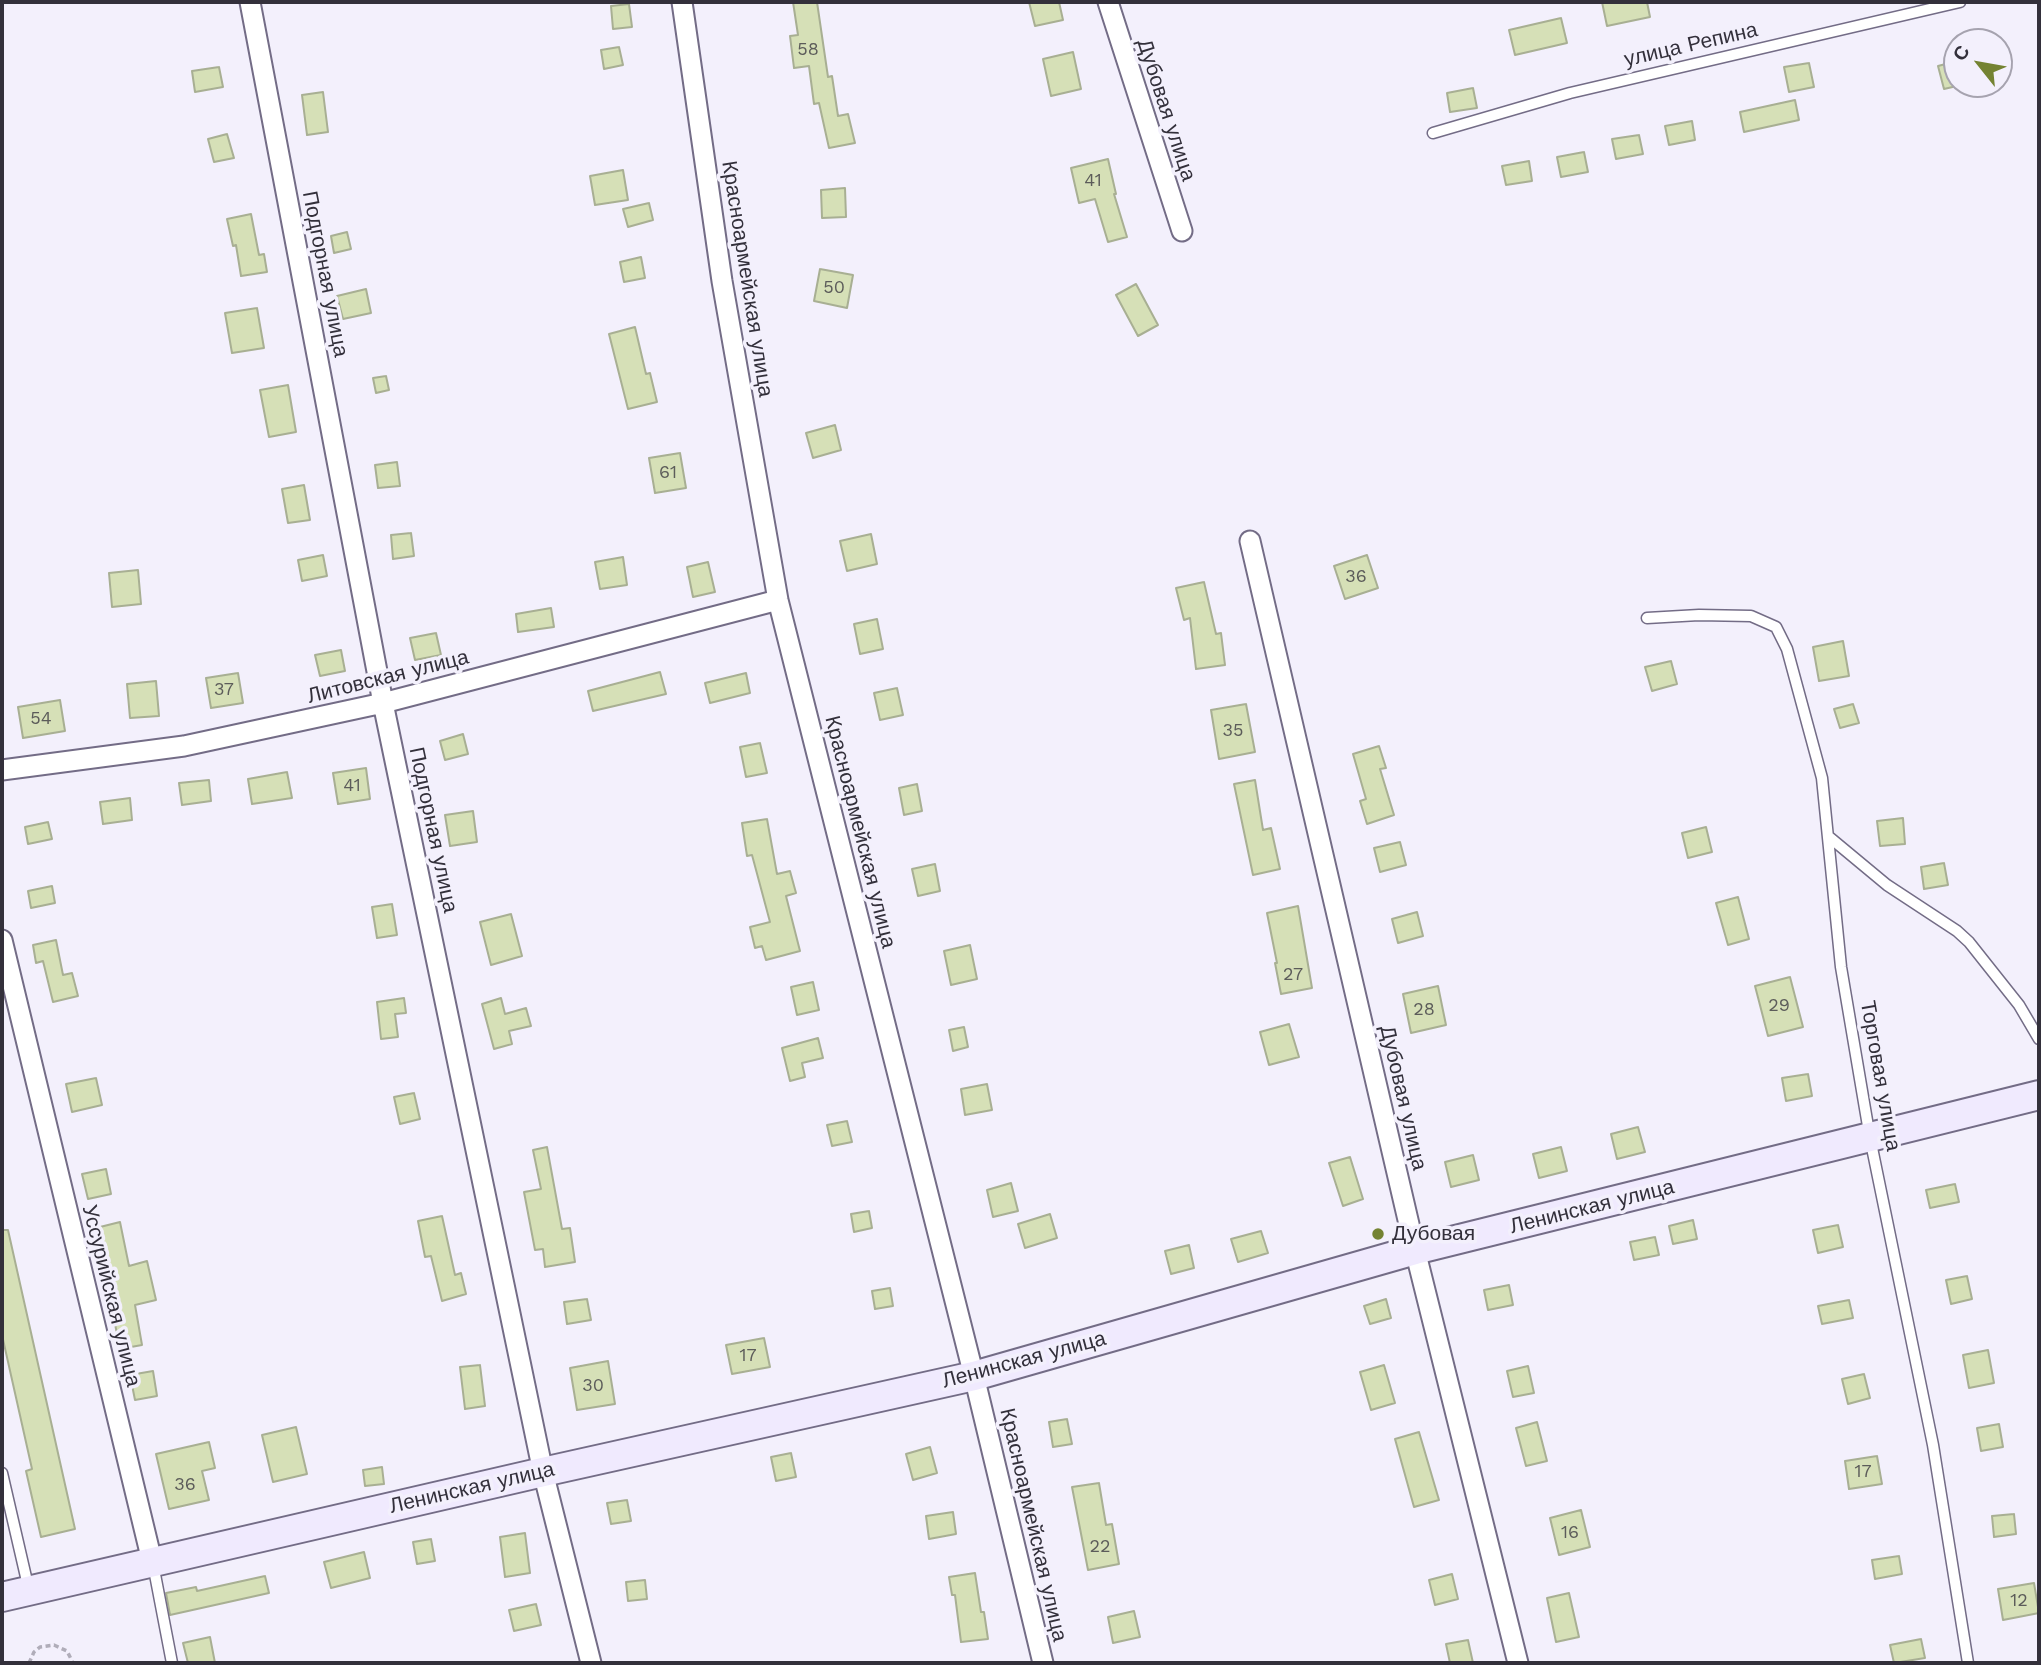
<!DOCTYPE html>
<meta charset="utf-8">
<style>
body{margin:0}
#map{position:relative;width:2041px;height:1665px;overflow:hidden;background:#f3f0fc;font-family:"Work Sans",sans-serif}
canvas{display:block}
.frame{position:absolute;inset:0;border:4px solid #33303b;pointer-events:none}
.north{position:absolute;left:1943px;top:28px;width:70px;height:70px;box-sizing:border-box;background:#f3f0fc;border:2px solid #a6a3af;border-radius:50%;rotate:301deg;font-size:19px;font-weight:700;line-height:28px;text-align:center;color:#33303b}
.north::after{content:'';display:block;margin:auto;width:24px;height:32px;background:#748332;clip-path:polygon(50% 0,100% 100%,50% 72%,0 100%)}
</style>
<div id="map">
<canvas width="2041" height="1665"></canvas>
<div class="frame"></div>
<div class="north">С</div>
</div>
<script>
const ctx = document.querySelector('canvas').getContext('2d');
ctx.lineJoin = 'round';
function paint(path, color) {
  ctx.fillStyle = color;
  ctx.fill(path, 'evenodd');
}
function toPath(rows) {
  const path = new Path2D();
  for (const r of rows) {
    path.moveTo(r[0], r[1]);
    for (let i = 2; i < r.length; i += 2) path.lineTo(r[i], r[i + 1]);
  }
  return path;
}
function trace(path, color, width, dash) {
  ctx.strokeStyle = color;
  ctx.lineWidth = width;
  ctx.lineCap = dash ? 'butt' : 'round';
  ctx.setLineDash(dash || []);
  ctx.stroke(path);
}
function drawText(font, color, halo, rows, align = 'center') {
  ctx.font = font + ' "Work Sans",sans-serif';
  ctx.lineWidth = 7;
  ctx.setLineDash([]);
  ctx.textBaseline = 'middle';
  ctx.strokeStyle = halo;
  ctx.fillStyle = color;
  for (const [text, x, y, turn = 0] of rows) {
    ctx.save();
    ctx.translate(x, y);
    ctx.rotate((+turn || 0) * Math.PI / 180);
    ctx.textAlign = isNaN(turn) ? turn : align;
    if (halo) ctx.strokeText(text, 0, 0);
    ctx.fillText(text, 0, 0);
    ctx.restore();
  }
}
const building = toPath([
 [793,2,817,2,828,77,832,76,838,116,848,114,855,143,829,148,819,103,814,104,809,66,794,68,790,36,798,35,793,2],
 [1029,2,1059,2,1063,20,1035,26,1029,2],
 [1602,2,1647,2,1650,17,1607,26,1602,2],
 [629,4,632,27,613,29,611,6,629,4],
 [1561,18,1567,43,1515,55,1509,30,1561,18],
 [619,47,623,65,604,69,601,50,619,47],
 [1073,52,1081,89,1051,96,1043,59,1073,52],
 [1957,61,1957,86,1944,89,1938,66,1957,61],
 [1809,63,1814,87,1789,92,1784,67,1809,63],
 [219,67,223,87,195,92,192,71,219,67],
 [1473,88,1477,108,1450,112,1447,93,1473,88],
 [323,92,328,132,307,135,302,95,323,92],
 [1795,100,1799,120,1744,132,1740,112,1795,100],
 [1692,121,1695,140,1669,145,1665,126,1692,121],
 [227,134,234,158,214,162,208,139,227,134],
 [1639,135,1643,154,1616,159,1612,139,1639,135],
 [1584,152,1588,172,1561,177,1557,157,1584,152],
 [1108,159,1116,194,1114,194,1127,237,1108,242,1095,199,1079,203,1071,168,1108,159],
 [1529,161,1532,181,1506,185,1502,166,1529,161],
 [623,170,628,200,595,205,590,176,623,170],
 [845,188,846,217,822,218,821,190,845,188],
 [649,203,653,220,628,227,623,209,649,203],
 [251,214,259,255,264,254,267,272,241,276,236,245,233,246,227,219,251,214],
 [347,232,351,249,334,253,331,236,347,232],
 [641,257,645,278,624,282,620,262,641,257],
 [820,269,853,275,847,308,814,301,820,269],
 [1136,284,1158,325,1138,336,1116,295,1136,284],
 [366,289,371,313,343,319,337,296,366,289],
 [257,308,264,348,232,353,225,313,257,308],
 [635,327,646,374,650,373,657,402,628,409,609,334,635,327],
 [386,376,389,390,376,393,373,378,386,376],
 [288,385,296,432,269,437,260,390,288,385],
 [835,425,841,450,813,458,806,433,835,425],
 [680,453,686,488,655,493,649,458,680,453],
 [397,462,400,486,378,488,375,465,397,462],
 [304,485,310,520,288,523,282,489,304,485],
 [411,533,414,556,393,559,391,535,411,533],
 [871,534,877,564,847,571,840,541,871,534],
 [323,555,327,576,302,581,298,560,323,555],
 [1367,555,1378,588,1345,599,1334,566,1367,555],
 [623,557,627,585,600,589,595,562,623,557],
 [708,562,715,592,693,597,687,567,708,562],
 [138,570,141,604,112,607,109,573,138,570],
 [1204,582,1216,634,1221,633,1225,665,1196,669,1190,618,1184,620,1176,588,1204,582],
 [551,608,554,627,518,632,516,614,551,608],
 [877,619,883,649,860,654,854,624,877,619],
 [436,633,441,655,415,660,410,638,436,633],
 [1843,641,1849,676,1819,681,1813,647,1843,641],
 [341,650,345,671,320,676,315,655,341,650],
 [1671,661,1677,684,1652,691,1645,667,1671,661],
 [660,672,666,694,593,711,588,691,660,672],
 [238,673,243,703,211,708,206,678,238,673],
 [746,673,750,693,710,703,705,683,746,673],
 [156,681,159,716,130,718,127,684,156,681],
 [897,688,903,715,880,720,874,693,897,688],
 [60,700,65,731,23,738,18,707,60,700],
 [1246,704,1255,752,1219,759,1211,710,1246,704],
 [1853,704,1859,723,1840,728,1834,709,1853,704],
 [463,734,468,754,445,760,440,741,463,734],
 [760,743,767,773,746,777,740,747,760,743],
 [1379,746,1386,768,1380,769,1394,815,1367,824,1360,801,1366,799,1353,754,1379,746],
 [366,768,370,799,338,804,333,773,366,768],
 [287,772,292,798,252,804,248,779,287,772],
 [209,780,211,801,182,805,179,783,209,780],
 [1255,780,1263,830,1271,828,1280,869,1253,875,1234,784,1255,780],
 [917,784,922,811,904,815,899,788,917,784],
 [130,798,132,820,103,824,100,802,130,798],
 [473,811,477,842,450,846,445,815,473,811],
 [1903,818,1905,844,1880,846,1877,821,1903,818],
 [767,819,777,874,790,871,796,893,786,896,800,951,766,960,762,946,755,948,750,927,770,922,752,855,747,856,742,823,767,819],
 [48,822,52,839,28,844,25,827,48,822],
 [1706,827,1712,852,1688,858,1682,833,1706,827],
 [1400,842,1406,865,1380,872,1374,848,1400,842],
 [1944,863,1948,885,1924,889,1921,867,1944,863],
 [935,864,940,891,918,896,912,869,935,864],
 [52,886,55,903,31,908,28,891,52,886],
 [1738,897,1749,939,1728,945,1716,903,1738,897],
 [392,904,397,935,377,938,372,907,392,904],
 [1298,906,1312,988,1281,994,1275,963,1277,963,1267,913,1298,906],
 [1417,912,1423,936,1398,943,1392,919,1417,912],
 [511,914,522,956,491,965,480,922,511,914],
 [56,940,63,975,72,973,78,996,53,1002,43,961,36,963,33,945,56,940],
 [970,945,977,979,951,985,944,951,970,945],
 [1790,977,1803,1027,1768,1036,1755,986,1790,977],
 [813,982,819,1010,797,1015,791,987,813,982],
 [1438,986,1446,1025,1411,1033,1403,994,1438,986],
 [404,998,406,1013,395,1014,398,1037,381,1039,377,1002,404,998],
 [501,998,505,1014,526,1008,531,1026,509,1031,512,1044,494,1049,482,1004,501,998],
 [1289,1024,1299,1057,1269,1065,1260,1032,1289,1024],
 [964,1027,968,1047,953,1051,949,1030,964,1027],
 [818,1038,823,1058,802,1063,805,1077,790,1081,782,1048,818,1038],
 [1808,1074,1812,1096,1786,1101,1782,1078,1808,1074],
 [96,1078,102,1105,72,1112,66,1084,96,1078],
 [987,1084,992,1110,965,1115,961,1089,987,1084],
 [414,1093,420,1119,400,1124,394,1097,414,1093],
 [847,1121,852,1142,832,1146,827,1125,847,1121],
 [1638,1127,1645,1152,1617,1159,1611,1134,1638,1127],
 [547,1147,562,1229,570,1228,575,1262,545,1267,543,1249,535,1250,524,1192,541,1189,533,1150,547,1147],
 [1561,1147,1567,1171,1539,1178,1533,1154,1561,1147],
 [1473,1155,1479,1180,1451,1187,1445,1162,1473,1155],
 [1350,1157,1363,1199,1343,1206,1329,1163,1350,1157],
 [106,1169,111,1194,88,1199,82,1174,106,1169],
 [1011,1183,1018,1211,993,1217,987,1190,1011,1183],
 [1955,1184,1959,1202,1930,1208,1926,1190,1955,1184],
 [869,1211,872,1228,854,1232,851,1214,869,1211],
 [1050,1214,1057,1238,1025,1248,1018,1224,1050,1214],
 [442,1216,455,1275,461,1273,466,1294,442,1301,431,1256,425,1257,418,1221,442,1216],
 [1693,1220,1697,1239,1673,1244,1669,1226,1693,1220],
 [120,1222,129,1266,147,1261,156,1300,135,1305,142,1345,120,1349,115,1324,121,1323,104,1252,102,1253,96,1228,120,1222],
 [1838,1225,1843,1247,1818,1253,1813,1230,1838,1225],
 [2,1230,8,1230,75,1529,41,1537,26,1471,32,1469,2,1335,2,1230],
 [1261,1231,1268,1253,1238,1262,1231,1239,1261,1231],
 [1655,1237,1659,1255,1634,1260,1630,1242,1655,1237],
 [1189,1245,1194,1268,1171,1274,1165,1251,1189,1245],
 [1967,1276,1972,1299,1951,1304,1946,1280,1967,1276],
 [1509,1285,1513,1305,1488,1310,1484,1290,1509,1285],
 [890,1288,893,1306,875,1309,872,1291,890,1288],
 [587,1299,591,1320,567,1324,564,1302,587,1299],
 [1386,1299,1391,1318,1370,1324,1364,1306,1386,1299],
 [1849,1300,1853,1318,1822,1324,1818,1306,1849,1300],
 [764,1338,770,1367,732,1374,726,1345,764,1338],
 [1988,1350,1994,1383,1969,1388,1963,1355,1988,1350],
 [608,1361,615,1404,577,1410,570,1368,608,1361],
 [480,1365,485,1406,465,1409,460,1367,480,1365],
 [1384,1365,1395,1403,1371,1410,1360,1372,1384,1365],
 [1528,1366,1534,1393,1513,1397,1507,1371,1528,1366],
 [153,1371,157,1396,135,1400,130,1375,153,1371],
 [1864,1374,1870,1398,1848,1404,1842,1379,1864,1374],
 [1067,1419,1072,1444,1053,1447,1049,1422,1067,1419],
 [1537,1422,1547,1461,1526,1466,1516,1428,1537,1422],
 [1999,1424,2003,1447,1981,1451,1977,1428,1999,1424],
 [296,1427,307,1474,273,1482,262,1435,296,1427],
 [1419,1432,1439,1500,1414,1507,1395,1439,1419,1432],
 [209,1442,215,1468,202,1471,209,1500,169,1509,156,1454,209,1442],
 [930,1447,937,1473,913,1480,906,1454,930,1447],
 [791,1453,796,1477,776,1481,771,1457,791,1453],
 [1877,1456,1882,1484,1849,1489,1845,1461,1877,1456],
 [382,1467,384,1484,365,1486,363,1470,382,1467],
 [1099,1483,1106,1525,1112,1524,1119,1564,1088,1570,1072,1487,1099,1483],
 [627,1500,631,1521,611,1524,607,1503,627,1500],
 [1581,1510,1590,1547,1559,1555,1550,1518,1581,1510],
 [953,1512,956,1534,929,1539,926,1516,953,1512],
 [2014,1514,2016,1534,1994,1537,1992,1516,2014,1514],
 [525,1533,530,1573,505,1577,500,1537,525,1533],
 [431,1539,435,1561,417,1564,413,1542,431,1539],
 [364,1552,370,1578,331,1588,324,1562,364,1552],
 [1899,1556,1902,1574,1875,1579,1872,1560,1899,1556],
 [975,1573,981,1612,984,1612,988,1639,961,1642,955,1595,952,1595,949,1577,975,1573],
 [1452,1574,1458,1599,1435,1605,1429,1580,1452,1574],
 [265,1576,269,1593,170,1615,166,1593,196,1587,197,1591,265,1576],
 [645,1580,647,1599,628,1601,626,1582,645,1580],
 [2034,1583,2039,1613,2003,1620,1998,1589,2034,1583],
 [1569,1593,1579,1637,1556,1642,1547,1598,1569,1593],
 [536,1604,541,1625,514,1631,509,1610,536,1604],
 [1134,1611,1140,1637,1113,1643,1108,1617,1134,1611],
 [210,1637,215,1663,188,1663,183,1643,210,1637],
 [1921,1639,1925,1658,1894,1663,1890,1645,1921,1639],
 [1468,1640,1473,1663,1450,1663,1446,1644,1468,1640]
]);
paint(building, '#d6e0b7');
trace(building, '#a8af93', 2);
const service = toPath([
 [1433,133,1570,93,1960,2],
 [1647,618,1699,615,1751,616,1776,627,1787,649,1822,778,1841,967,1870,1138,1933,1445,1968,1663],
 [1828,836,1887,885,1957,931,1969,942,2019,1005,2039,1039],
 [2,1473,29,1590],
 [153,1564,172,1663]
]);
const minor = toPath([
 [250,2,383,703,543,1472,591,1663],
 [682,2,722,281,778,600,974,1376,1043,1663],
 [1108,2,1182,231],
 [1250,541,1415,1250,1518,1663],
 [2,770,184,746,383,703,778,600],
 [2,940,152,1561]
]);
const secondary = toPath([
 [2,1597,543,1472,974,1376,1415,1250,2039,1095]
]);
trace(service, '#736c86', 13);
trace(minor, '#736c86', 23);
trace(secondary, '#736c86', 32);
trace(toPath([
 [29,1663,34,1652,40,1647,54,1645,67,1651,73,1663]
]), '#b0adb9', 3.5, [5, 3.5]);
trace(service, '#fff', 10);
trace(minor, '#fff', 19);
trace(secondary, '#f0eafe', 28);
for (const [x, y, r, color] of [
 [1378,1234,7,"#748332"]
]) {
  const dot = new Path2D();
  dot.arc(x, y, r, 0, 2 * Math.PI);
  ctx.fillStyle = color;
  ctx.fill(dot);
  trace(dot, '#f3f0fc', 2.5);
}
drawText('18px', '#5c5c5a', null, [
 ["58",808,50],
 ["41",1093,181],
 ["50",834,288],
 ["61",668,473],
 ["36",1356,577],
 ["37",224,690],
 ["54",41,719],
 ["35",1233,731],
 ["41",352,786],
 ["27",1293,975],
 ["29",1779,1006],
 ["28",1424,1010],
 ["17",748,1356],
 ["30",593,1386],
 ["17",1863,1472],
 ["36",185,1485],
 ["16",1570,1533],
 ["22",1100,1547],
 ["12",2019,1601]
]);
drawText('21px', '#33303b', '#f3f0fc', [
 ["улица Репина",1691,45,-13],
 ["Дубовая улица",1166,110,72],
 ["Подгорная улица",325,274,79],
 ["Красноармейская улица",747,279,81],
 ["Литовская улица",388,677,-14],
 ["Подгорная улица",433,830,78],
 ["Красноармейская улица",860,832,76],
 ["Торговая улица",1880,1076,80],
 ["Дубовая улица",1403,1098,77],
 ["Ленинская улица",1592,1207,-14],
 ["Уссурийская улица",111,1296,76],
 ["Ленинская улица",1024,1360,-15],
 ["Ленинская улица",472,1488,-13],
 ["Красноармейская улица",1033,1525,77]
]);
drawText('21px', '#33303b', '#f3f0fc', [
 ["Дубовая",1392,1234]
], 'left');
</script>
